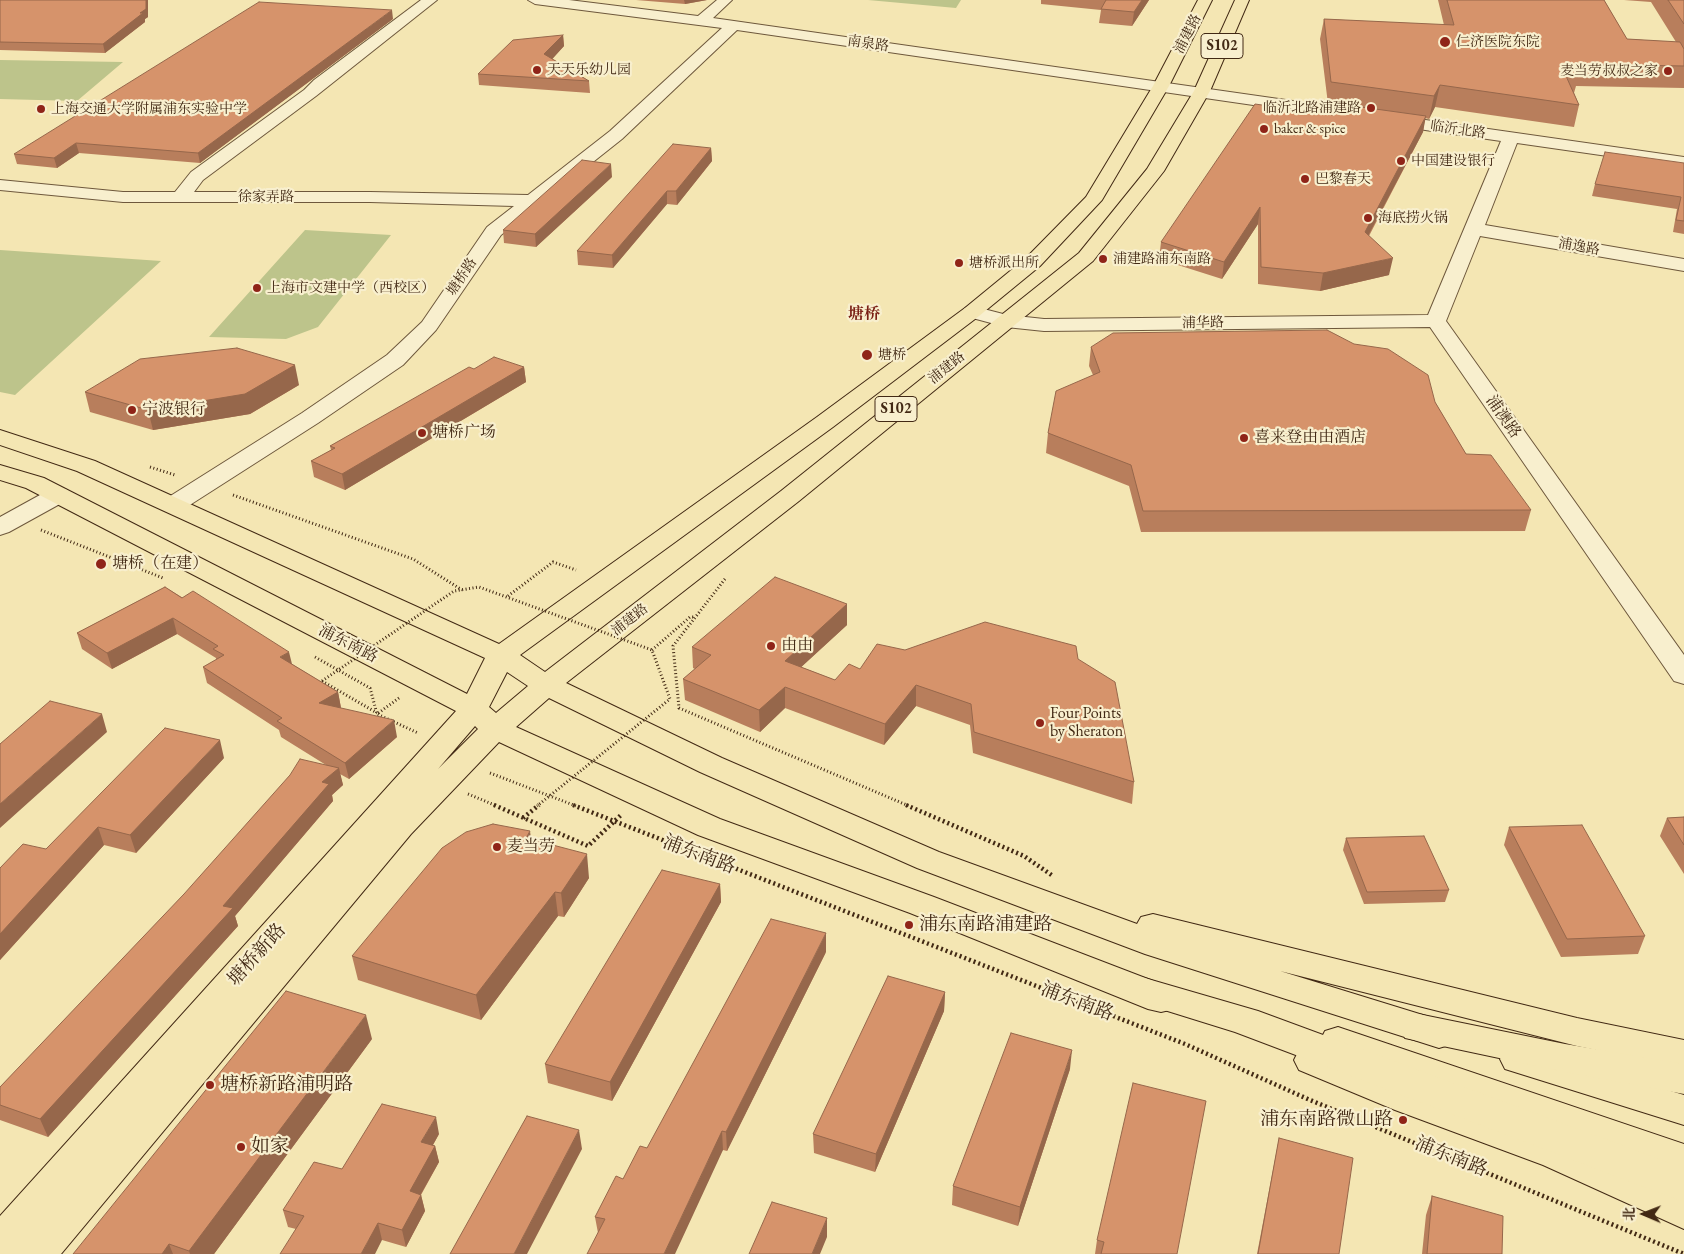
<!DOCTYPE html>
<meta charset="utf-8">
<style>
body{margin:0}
#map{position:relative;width:1684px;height:1254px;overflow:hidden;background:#f4e6b3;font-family:"EB Garamond","Noto Serif SC",serif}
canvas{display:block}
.north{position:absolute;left:1619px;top:1189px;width:50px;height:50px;-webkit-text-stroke:4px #f8efce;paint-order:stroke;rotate:271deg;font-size:14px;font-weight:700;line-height:20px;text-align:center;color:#422914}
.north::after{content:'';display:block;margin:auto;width:18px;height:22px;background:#422914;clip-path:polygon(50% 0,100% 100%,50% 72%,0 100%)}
</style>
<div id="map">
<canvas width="1684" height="1254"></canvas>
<div class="north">北</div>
</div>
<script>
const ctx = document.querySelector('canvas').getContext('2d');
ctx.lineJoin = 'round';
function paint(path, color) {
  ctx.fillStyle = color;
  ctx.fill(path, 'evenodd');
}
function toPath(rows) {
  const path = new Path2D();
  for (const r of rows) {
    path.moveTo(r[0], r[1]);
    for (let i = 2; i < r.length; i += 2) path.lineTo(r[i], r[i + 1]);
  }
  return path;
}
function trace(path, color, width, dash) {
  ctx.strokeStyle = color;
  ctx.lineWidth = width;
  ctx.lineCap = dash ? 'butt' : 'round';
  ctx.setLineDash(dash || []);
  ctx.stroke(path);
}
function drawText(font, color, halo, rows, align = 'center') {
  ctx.font = font + ' "EB Garamond","Noto Serif SC",serif';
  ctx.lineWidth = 4.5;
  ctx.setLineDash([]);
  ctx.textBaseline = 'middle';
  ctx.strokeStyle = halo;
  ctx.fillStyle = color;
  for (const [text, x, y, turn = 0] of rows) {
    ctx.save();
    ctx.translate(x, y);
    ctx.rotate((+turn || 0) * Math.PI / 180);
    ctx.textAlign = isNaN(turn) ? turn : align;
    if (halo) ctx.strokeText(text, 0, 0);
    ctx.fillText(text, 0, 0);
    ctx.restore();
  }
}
paint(toPath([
 [868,0,961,0,956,8],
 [0,60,123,62,77,101,0,99],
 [305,230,391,235,318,327,286,339,209,337],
 [0,250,161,261,15,395,0,392]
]), '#bdc48b');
const minor = toPath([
 [421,0,437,0,316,96,203,180,194,192,370,192,528,195,610,131,722,28,535,4,528,0,569,0,698,16,717,0,732,0,713,18,1684,157,1684,167,1517,143,1485,225,1684,259,1684,271,1480,236,1446,321,1684,655,1684,684,1674,681,1430,327,1044,331,1006,327,965,316,962,312,965,308,972,306,1007,315,1044,319,1428,315,1501,141,737,30,622,139,501,235,436,330,403,365,318,423,182,510,173,512,164,510,161,505,164,500,302,413,387,355,422,322,487,227,514,206,370,202,123,202,0,190,0,180,123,192,175,192,191,172,304,90,314,80,421,0],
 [58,488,67,490,70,495,67,500,9,532,0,535,0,517,49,490,58,488]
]);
const major = toPath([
 [1198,0,1212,0,1169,86,1102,200,1040,266,979,316,833,427,520,655,545,672,781,491,1079,253,1147,169,1194,91,1235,0,1249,0,1210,91,1164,171,1093,261,799,501,566,683,722,758,939,852,1137,924,1141,917,1153,914,1577,1018,1684,1040,1684,1068,1577,1046,1280,971,1452,1024,1457,1034,1452,1044,1439,1048,1145,954,917,868,700,772,549,698,516,727,720,819,934,897,1174,989,1179,999,1174,1009,1161,1012,1148,1009,910,913,698,835,499,742,411,834,61,1254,0,1254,0,1216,456,711,26,488,0,480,0,465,44,478,467,694,485,658,77,471,0,445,0,430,95,461,499,644,817,417,965,308,1026,258,1086,197,1153,86,1198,0],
 [507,672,528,686,496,713,489,707,507,672],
 [475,726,478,729,438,769,475,726],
 [1338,1027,1684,1144,1684,1176,1349,1059,1571,1143,1684,1194,1684,1229,1543,1165,1395,1110,1299,1070,1294,1060,1299,1050,1312,1046,1324,1050,1320,1041,1325,1031,1338,1027],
 [1518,1045,1684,1095,1684,1125,1505,1069,1500,1059,1505,1049,1518,1045]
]);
const highway = toPath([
 [1141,977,1258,1011,1684,1168,1684,1202,1235,1032,1129,999,1123,990,1129,981,1141,977],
 [1418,1014,1565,1044,1684,1064,1684,1094,1565,1072,1405,1038,1400,1028,1405,1018,1418,1014]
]);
trace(minor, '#6e583c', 2);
trace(major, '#422914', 2);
trace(highway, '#422914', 2);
trace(toPath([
 [150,467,175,475],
 [233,495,413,559,462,590],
 [41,530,163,578],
 [725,579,673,646,679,708,909,806],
 [508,596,553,562,576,570],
 [652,650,690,617,695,617],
 [315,657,370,688,377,714],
 [322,681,377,713],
 [399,698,377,714,418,733],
 [490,773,576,806],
 [468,794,497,806]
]), '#422914', 3, [1, 2.5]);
trace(toPath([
 [494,805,588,846,621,815],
 [573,805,1185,1044,1310,1100,1684,1254],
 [906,805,1024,856,1053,876]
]), '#422914', 4.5, [2, 3]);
paint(minor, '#f8efce');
paint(major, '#f4e6b3');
paint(highway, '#f4e6b3');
trace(toPath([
 [322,681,454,591,479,587,652,650,670,699,537,806]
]), '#422914', 3, [1, 2.5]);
trace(toPath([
 [523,818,539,805]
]), '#422914', 4.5, [2, 3]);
paint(toPath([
 [0,0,148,0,148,17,145,19,145,22,105,53,0,50],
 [636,0,707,0,685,4],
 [1041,0,1149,0,1132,26,1099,23,1101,10,1041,4],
 [1438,0,1604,0,1627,39,1676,42,1651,2,1624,0,1684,0,1684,88,1576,86,1574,93,1579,105,1574,127,1435,107,1429,119,1425,118,1423,132,1369,236,1389,275,1320,291,1258,284,1258,224,1222,279,1159,259,1161,242,1330,114,1331,105,1328,104,1320,39,1324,19,1444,25],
 [393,19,200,163,79,153,57,168,17,164,14,154],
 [563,35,564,46,552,59,589,81,590,93,479,85,478,74],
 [711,148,712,161,677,205,667,204,613,268,578,265,577,251],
 [1684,163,1684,234,1673,232,1677,209,1592,196,1595,184],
 [612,177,536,247,504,243,503,230],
 [1091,347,1435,402,1466,454,1531,510,1525,531,1141,532,1129,486,1046,453,1048,433,1093,375,1089,366],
 [524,367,526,382,345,490,314,477,311,461,331,450,330,446,474,369],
 [299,385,250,414,153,430,90,412,85,392],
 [165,587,338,692,341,708,397,737,349,779,340,774,343,785,332,795,333,801,235,916,238,926,48,1137,0,1120,0,1087,326,765,281,737,279,730,207,683,203,667,216,660,216,658,177,634,112,669,82,649,77,633],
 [847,604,847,625,801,667,835,680,905,650,1078,659,1134,782,1132,804,973,753,970,725,916,706,884,745,785,708,760,732,685,700,683,679,695,669,693,668,692,647],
 [224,758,136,853,104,845,0,960,0,868,46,849],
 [1684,817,1684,874,1660,836,1667,818],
 [1509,827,1645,936,1638,954,1561,957,1504,845],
 [1346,838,1449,890,1445,902,1364,904,1343,850],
 [531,839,589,878,564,917,558,916,481,1020,358,980,352,956],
 [720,884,721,902,612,1101,548,1083,545,1064],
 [826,952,727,1151,723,1150,598,1233,595,1217,623,1179,647,1148],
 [945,992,944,1011,875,1172,814,1153,813,1134],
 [372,1039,214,1254,73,1254],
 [1070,1069,1018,1226,952,1205,953,1186],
 [439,1134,433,1145,435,1146,439,1162,421,1195,425,1211,406,1247,382,1240,296,1229,288,1227,283,1210,342,1169],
 [1279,1138,1339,1254,1257,1254],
 [1432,1196,1502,1254,1422,1254,1426,1215],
 [1097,1240,1177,1254,1095,1254]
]), '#b87e5c');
paint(toPath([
 [146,0,148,0,148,17,145,19,145,22,105,53,103,44,140,13],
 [684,0,707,0,685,4],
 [1142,0,1149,0,1132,26,1134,12],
 [392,10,393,19,200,163,198,153],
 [563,35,564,46,546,66,544,54],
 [1440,85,1435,107,1429,119,1434,96],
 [1426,116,1423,132,1361,249,1365,232],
 [76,143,79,153,57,168,54,158],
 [711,148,712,161,677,205,676,191],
 [611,164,612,177,536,247,535,234],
 [667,191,667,204,613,268,612,255],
 [1260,207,1258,224,1222,279,1224,262],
 [1393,258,1389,275,1320,291,1323,273],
 [295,365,299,385,250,414,153,430,148,410],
 [524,367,526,382,345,490,342,474],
 [847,604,847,625,785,682,785,661],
 [173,618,177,634,112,669,107,653],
 [289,652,293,668,280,657],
 [916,685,916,706,884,745,885,724],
 [785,687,785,708,760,732,759,710],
 [338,692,341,708,323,719,319,703],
 [102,714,107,732,0,828,0,804],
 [394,720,397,737,349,779,345,763],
 [220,740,224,758,136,853,130,835],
 [339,768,343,785,332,795,333,801,235,916,238,926,48,1137,40,1119,223,906,322,782],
 [98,827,104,845,0,960,0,934],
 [530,831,533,854,526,838],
 [587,854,589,878,564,917,561,893],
 [720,884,721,902,612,1101,610,1082],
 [555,892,558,916,481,1020,476,995],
 [826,933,826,952,727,1151,726,1132],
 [945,992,944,1011,875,1172,876,1154],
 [366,1015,372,1039,214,1254,190,1254,189,1251],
 [1072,1050,1070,1069,1018,1226,1020,1207],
 [436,1117,439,1134,425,1159,421,1142],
 [579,1130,582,1149,527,1254,514,1254],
 [722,1131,723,1150,675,1254,664,1254],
 [435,1146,439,1162,413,1208,410,1191],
 [421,1195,425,1211,406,1247,402,1230],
 [827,1218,827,1237,820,1254,812,1254],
 [378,1223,382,1240,375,1254,361,1254],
 [169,1244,173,1254,162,1254]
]), '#96674b');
const building = toPath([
 [0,0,146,0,146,9,140,13,143,13,103,44,0,42,0,0],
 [1106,0,1142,0,1134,12,1101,9,1106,0],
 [1447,0,1604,0,1627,39,1680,42,1684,49,1684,66,1579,64,1578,77,1566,76,1579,105,1440,85,1434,96,1331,82,1324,19,1454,25,1447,0],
 [1668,0,1684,0,1684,24,1668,0],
 [259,2,392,10,198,153,76,143,54,158,14,154,259,2],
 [563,35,544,54,589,81,478,74,513,40,563,35],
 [1332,103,1426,116,1365,232,1393,258,1323,273,1261,267,1260,207,1224,262,1161,242,1255,104,1333,115,1332,103],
 [673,144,711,148,676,191,667,191,612,255,577,251,673,144],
 [1605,152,1684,163,1684,221,1676,220,1681,197,1595,184,1605,152],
 [582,160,611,164,535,234,503,230,582,160],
 [1327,330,1354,344,1388,349,1428,375,1435,402,1466,454,1491,455,1531,510,1143,511,1131,465,1048,433,1056,391,1100,372,1091,347,1113,333,1327,330],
 [237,348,295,365,245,394,148,410,85,392,140,359,237,348],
 [494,357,524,367,342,474,311,461,335,448,330,446,469,367,474,369,494,357],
 [775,577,847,604,785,661,835,680,849,664,860,669,877,644,905,650,985,622,1076,646,1078,659,1115,682,1134,782,974,732,971,704,916,685,885,724,785,687,759,710,683,679,711,655,692,647,775,577],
 [165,587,182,598,193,591,289,652,280,657,338,692,319,703,394,720,345,763,277,721,282,718,203,667,224,655,213,649,218,646,173,618,107,653,77,633,165,587],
 [50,701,102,714,0,804,0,744,50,701],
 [165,728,220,740,130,835,98,827,0,934,0,868,23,844,46,849,165,728],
 [300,759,339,768,322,782,329,784,223,906,233,908,40,1119,0,1105,0,1087,184,894,290,775,300,759],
 [1684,817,1684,845,1667,818,1684,817],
 [493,824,530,831,526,838,587,854,561,893,555,892,476,995,352,956,442,848,466,832,493,824],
 [1582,825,1645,936,1567,939,1509,827,1582,825],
 [1424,836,1449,890,1367,892,1346,838,1424,836],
 [662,870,720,884,610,1082,545,1064,662,870],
 [771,919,826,933,726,1132,722,1131,664,1254,587,1254,605,1219,595,1217,616,1176,623,1179,640,1146,647,1148,771,919],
 [888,976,945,992,876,1154,813,1134,888,976],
 [286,991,366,1015,189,1251,169,1244,162,1254,73,1254,286,991],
 [1011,1033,1072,1050,1020,1207,953,1186,1011,1033],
 [1133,1083,1206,1101,1177,1254,1101,1254,1104,1242,1097,1240,1133,1083],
 [382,1104,436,1117,421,1142,435,1146,410,1191,421,1195,402,1230,378,1223,361,1254,280,1254,304,1216,283,1210,314,1162,342,1169,382,1104],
 [527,1116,579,1130,514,1254,450,1254,527,1116],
 [1279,1138,1353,1158,1339,1254,1258,1254,1279,1138],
 [1432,1196,1503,1216,1502,1254,1427,1254,1432,1196],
 [772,1202,827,1218,812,1254,749,1254,772,1202]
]);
paint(building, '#d6936b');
trace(building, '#96674b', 1);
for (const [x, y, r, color] of [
 [1445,42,6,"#8f2418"],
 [537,70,5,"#8f2418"],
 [1668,71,5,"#8f2418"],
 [1371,108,5,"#8f2418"],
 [41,109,5,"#8f2418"],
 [1264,129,5,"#8f2418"],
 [1401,161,5,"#8f2418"],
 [1305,179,5,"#8f2418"],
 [1368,218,5,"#8f2418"],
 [1103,259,5,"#8f2418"],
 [959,263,5,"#8f2418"],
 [257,288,5,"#8f2418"],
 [867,355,6,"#8f2418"],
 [132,410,5,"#8f2418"],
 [422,433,5,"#8f2418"],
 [1244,438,5,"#8f2418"],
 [101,564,6,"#8f2418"],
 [771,646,5,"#8f2418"],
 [1040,723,5,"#8f2418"],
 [497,847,5,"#8f2418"],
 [909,925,5,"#8f2418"],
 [210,1085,5,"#8f2418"],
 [1403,1120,5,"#8f2418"],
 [241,1147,5,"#8f2418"]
]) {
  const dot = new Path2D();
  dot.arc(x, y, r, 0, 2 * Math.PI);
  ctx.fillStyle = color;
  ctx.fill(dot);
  trace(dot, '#f8efce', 2);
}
drawText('14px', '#422914', '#f8efce', [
 ["浦建路",1188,34,-63],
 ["南泉路",868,44,8],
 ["临沂北路",1458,130,8],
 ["徐家弄路",266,197],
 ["浦逸路",1579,247,10],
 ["塘桥路",462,277,-56],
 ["浦华路",1203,323,-1],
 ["浦建路",947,368,-39],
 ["浦建路",630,620,-38]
]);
drawText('14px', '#422914', '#f8efce', [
 ["仁济医院东院",1456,42],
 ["天天乐幼儿园",547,70],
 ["麦当劳叔叔之家",1658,71,"right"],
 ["临沂北路浦建路",1361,108,"right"],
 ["上海交通大学附属浦东实验中学",51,109],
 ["baker & spice",1274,129],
 ["中国建设银行",1411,161],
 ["巴黎春天",1315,179],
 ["海底捞火锅",1378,218],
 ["浦建路浦东南路",1113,259],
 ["塘桥派出所",969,263],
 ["上海市文建中学（西校区）",267,288],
 ["塘桥",878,355]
], 'left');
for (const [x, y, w] of [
 [1222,46,42],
 [896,409,42]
]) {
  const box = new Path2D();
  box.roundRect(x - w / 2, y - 12.5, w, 25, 4);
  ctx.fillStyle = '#f8efce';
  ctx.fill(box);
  trace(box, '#422914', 1);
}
drawText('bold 15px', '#422914', null, [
 ["S102",1222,46],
 ["S102",896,409]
]);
drawText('bold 16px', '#7a1f14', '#f8efce', [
 ["塘桥",864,315]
]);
drawText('16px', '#422914', '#f8efce', [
 ["宁波银行",142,410],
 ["塘桥广场",432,433],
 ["喜来登由由酒店",1254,438],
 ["塘桥（在建）",112,564],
 ["由由",781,646],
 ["Four Points",1050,714],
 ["by Sheraton",1050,732],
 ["麦当劳",507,847]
], 'left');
drawText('16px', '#422914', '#f8efce', [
 ["浦澳路",1503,417,55],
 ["浦东南路",348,644,27]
]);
drawText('19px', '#422914', '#f8efce', [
 ["浦东南路",699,855,21],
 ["塘桥新路",257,955,-48],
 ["浦东南路",1077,1002,21],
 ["浦东南路",1451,1157,22]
]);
drawText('19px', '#422914', '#f8efce', [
 ["浦东南路浦建路",919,925],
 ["塘桥新路浦明路",220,1085],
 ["浦东南路微山路",1393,1120,"right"],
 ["如家",251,1147]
], 'left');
</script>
